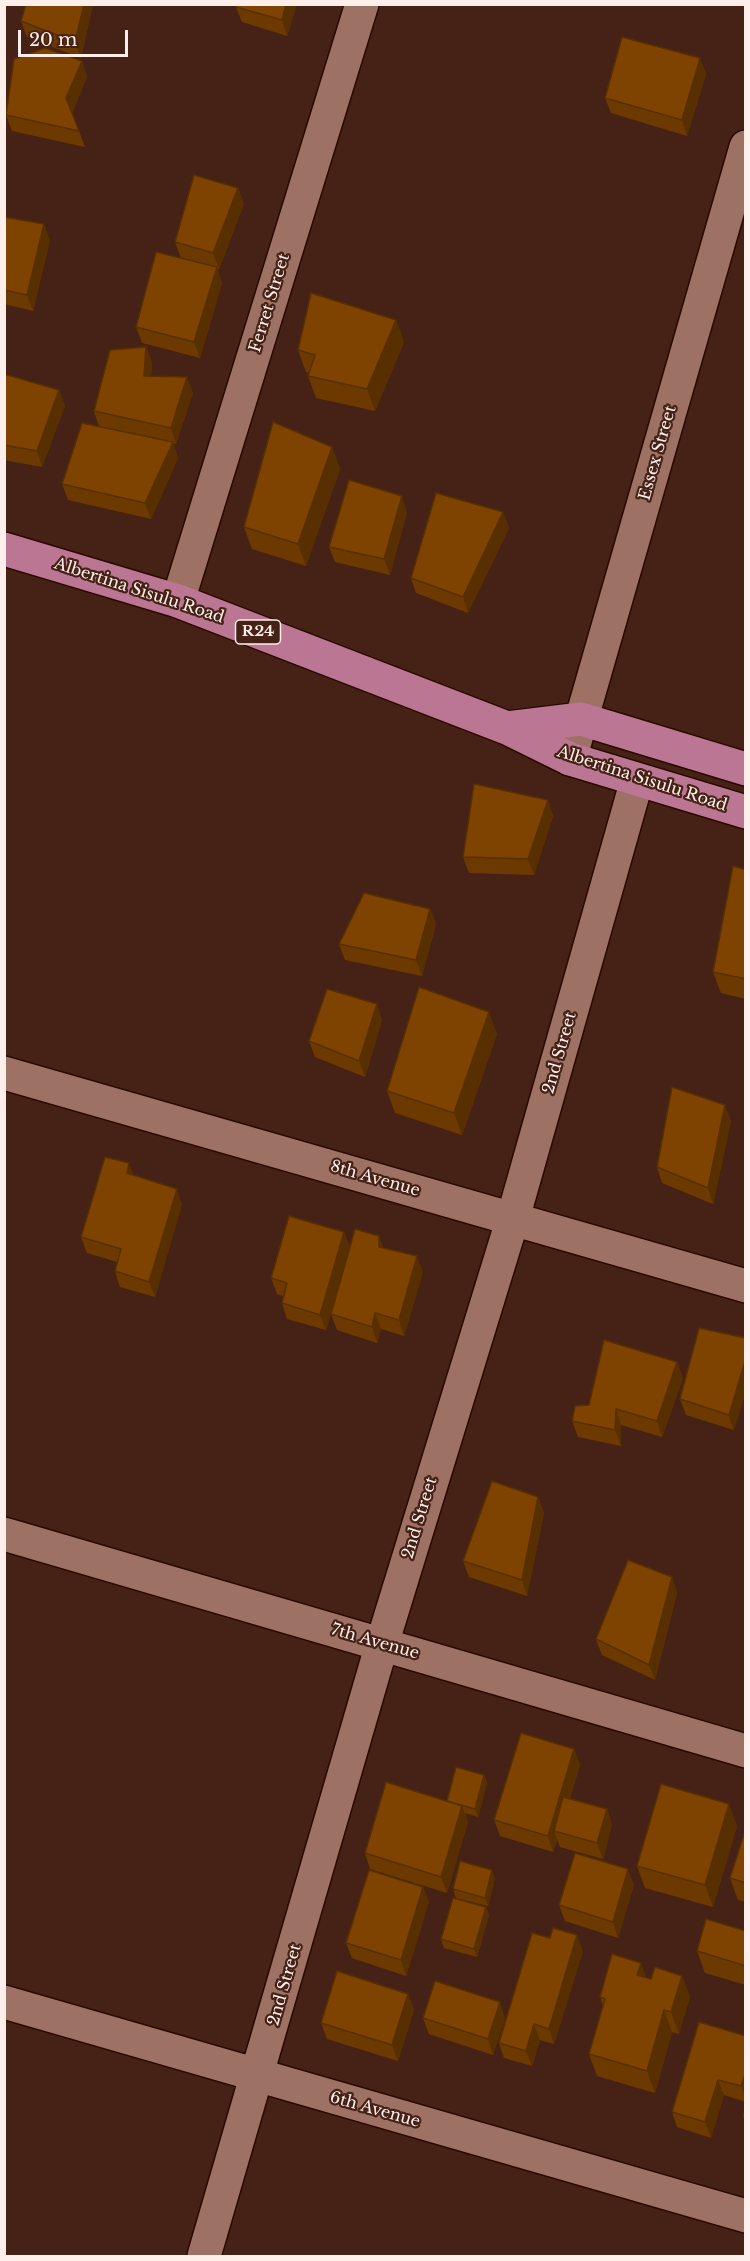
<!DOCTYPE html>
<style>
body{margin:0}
#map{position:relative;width:750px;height:2261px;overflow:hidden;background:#462216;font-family:"Libre Baskerville",serif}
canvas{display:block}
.frame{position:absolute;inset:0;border:6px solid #feefea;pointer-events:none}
.scale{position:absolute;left:18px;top:30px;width:110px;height:27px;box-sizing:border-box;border:3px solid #feefea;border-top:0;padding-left:8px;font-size:18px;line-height:21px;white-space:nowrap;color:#feefea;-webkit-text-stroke:4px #462216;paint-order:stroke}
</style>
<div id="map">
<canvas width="750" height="2261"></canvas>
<div class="frame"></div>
<div class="scale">20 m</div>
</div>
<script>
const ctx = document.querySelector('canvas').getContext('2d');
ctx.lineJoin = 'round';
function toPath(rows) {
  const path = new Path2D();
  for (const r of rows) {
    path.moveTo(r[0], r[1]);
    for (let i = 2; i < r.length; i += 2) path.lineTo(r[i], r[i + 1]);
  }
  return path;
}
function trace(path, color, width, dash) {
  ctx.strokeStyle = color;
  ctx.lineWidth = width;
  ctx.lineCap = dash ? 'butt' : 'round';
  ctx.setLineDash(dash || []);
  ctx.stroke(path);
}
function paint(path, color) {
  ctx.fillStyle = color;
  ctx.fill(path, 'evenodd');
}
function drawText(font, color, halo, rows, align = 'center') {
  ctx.font = font + ' "Libre Baskerville",serif';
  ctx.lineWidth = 4.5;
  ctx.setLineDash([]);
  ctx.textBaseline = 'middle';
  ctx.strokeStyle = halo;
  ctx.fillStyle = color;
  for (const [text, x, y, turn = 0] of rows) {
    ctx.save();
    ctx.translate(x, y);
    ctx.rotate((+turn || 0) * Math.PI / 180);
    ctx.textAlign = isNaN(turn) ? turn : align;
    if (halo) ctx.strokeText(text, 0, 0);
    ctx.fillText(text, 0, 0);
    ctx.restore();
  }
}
const street = toPath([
 [178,601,362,4],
 [570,759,746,147],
 [4,1073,746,1286],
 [4,1534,746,1751],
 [4,2002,746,2216],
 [204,2256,382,1644,513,1218,637,780]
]);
const primary = toPath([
 [4,549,178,601,507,728,570,759,746,812],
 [507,728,581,719,746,769]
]);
trace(street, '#2b0901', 36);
trace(primary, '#2b0901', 36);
trace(street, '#9d7163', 33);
trace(primary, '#bb7694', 33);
paint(toPath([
 [93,4,81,58,27,37,21,21],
 [237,4,297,4,287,36,242,22,236,7],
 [700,58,706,74,687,136,611,113,605,98],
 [82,61,87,77,72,113,85,147,12,131,6,115],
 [238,188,244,204,219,269,217,269,222,283,200,358,142,343,136,327,190,260,181,258,175,242],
 [4,217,50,240,33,311,4,304],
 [396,320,404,342,375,411,316,398,308,376,309,373,306,372,298,350],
 [146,347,152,363,151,376,193,393,176,444,173,443,178,458,151,519,68,500,62,484,99,427,94,411],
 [4,374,59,390,65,406,42,467,4,460],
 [332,447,340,469,306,566,252,549,244,527],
 [407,512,390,575,335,562,329,547],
 [503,512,509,528,468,613,416,593,411,578],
 [548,800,553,816,534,875,469,873,463,857],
 [746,870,746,999,721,993,713,972],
 [430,909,436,924,422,976,345,960,339,944],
 [382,1020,365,1077,315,1057,309,1041],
 [497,1034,462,1135,395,1113,387,1091],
 [731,1121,713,1204,662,1183,657,1167],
 [134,1176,182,1204,155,1297,120,1287,115,1271,117,1262,87,1253,81,1237],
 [344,1232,350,1247,383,1248,423,1272,404,1336,381,1329,377,1343,337,1330,331,1314,333,1306,326,1330,287,1319,282,1303,283,1296,277,1294,271,1278],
 [699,1328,734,1430,686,1415,680,1399],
 [677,1362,683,1378,662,1437,621,1425,621,1446,578,1437,572,1421,589,1405],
 [538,1497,544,1513,527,1596,469,1577,463,1561],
 [672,1577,677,1593,655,1680,602,1655,596,1639],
 [574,1749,580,1765,570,1798,607,1809,612,1825,603,1859,560,1847,557,1839,553,1852,500,1836,494,1820],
 [484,1775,487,1783,478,1817,465,1813,468,1822,447,1893,370,1869,365,1853,447,1801],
 [737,1826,713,1907,645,1888,637,1866],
 [746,1828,746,1902,738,1900,730,1878],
 [495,1878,488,1906,456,1898,453,1889],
 [634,1885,618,1938,565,1921,559,1905],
 [423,1887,429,1902,406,1976,352,1958,346,1943],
 [486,1907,489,1915,477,1957,444,1948,441,1939],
 [746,1931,746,1985,705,1973,697,1951],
 [583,1951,554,2044,540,2040,532,2066,504,2058,499,2043],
 [641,1963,646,1978,651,1979,682,1976,690,1997,679,2034,672,2032,655,2093,597,2076,589,2054,603,2006,600,1997],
 [408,1994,414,2010,398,2061,327,2039,321,2023],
 [423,2018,505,2018,493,2055,429,2034],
 [746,2036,746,2102,724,2095,711,2138,677,2127,672,2112]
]), '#6c3a00');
paint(toPath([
 [84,4,93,4,81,58,75,42],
 [286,4,297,4,287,36,282,20],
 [700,58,706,74,687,136,682,120],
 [82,61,87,77,72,114,66,98],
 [238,188,244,204,219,269,213,253],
 [44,224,50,240,33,311,27,295],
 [217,267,222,283,200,358,194,342],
 [396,320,404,342,375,411,367,389],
 [146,347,152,363,150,392,144,376],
 [187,377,193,393,176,444,171,428],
 [59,390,65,406,42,467,37,451],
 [173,442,178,458,151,519,145,503],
 [332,447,340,469,306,566,298,544],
 [402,496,407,512,390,575,384,559],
 [503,512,509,528,468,613,463,597],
 [548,800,553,816,534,875,528,859],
 [430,909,436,924,422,976,416,960],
 [377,1004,382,1020,365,1077,359,1061],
 [489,1012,497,1034,462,1135,454,1113],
 [725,1105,731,1121,713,1204,708,1188],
 [129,1163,135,1179,127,1173],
 [177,1189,182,1204,155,1297,149,1282],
 [344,1232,350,1248,326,1330,320,1315],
 [379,1236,385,1252,379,1247],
 [417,1256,423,1272,404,1336,399,1320],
 [375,1313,381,1329,377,1343,372,1327],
 [746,1358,746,1393,734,1430,729,1415],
 [677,1362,683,1378,662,1437,657,1421],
 [616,1409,621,1425,621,1446,615,1430],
 [538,1497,544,1513,527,1596,522,1580],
 [672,1577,677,1593,655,1680,649,1665],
 [574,1749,580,1765,559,1832,554,1831,557,1839,553,1852,548,1836],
 [484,1775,487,1783,478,1817,475,1809],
 [729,1804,737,1826,713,1907,705,1885],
 [462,1806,468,1822,447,1893,441,1877],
 [607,1809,612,1825,603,1859,597,1843],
 [628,1869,634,1885,618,1938,613,1922],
 [492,1870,495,1878,488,1906,485,1898],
 [423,1887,429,1902,406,1976,401,1960],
 [486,1907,489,1915,477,1957,474,1949],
 [577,1935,583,1951,554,2044,549,2029],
 [641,1963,649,1985,637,1975],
 [682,1976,690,1997,679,2034,671,2012],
 [408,1994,414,2010,398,2061,392,2045],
 [500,2002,505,2018,493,2055,488,2039],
 [664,2010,672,2032,655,2093,647,2071],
 [534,2024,540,2040,532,2066,526,2051],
 [746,2072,746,2098,741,2086],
 [718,2080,724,2095,711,2138,705,2122]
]), '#582f00');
const building = toPath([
 [26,4,84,4,75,42,21,21,26,4],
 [237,4,286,4,282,20,236,7,237,4],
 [622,37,700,58,682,120,605,98,622,37],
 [45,48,82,61,66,98,79,131,6,115,14,59,45,48],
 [194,175,238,188,213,253,175,242,194,175],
 [4,217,44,224,27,295,4,290,4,217],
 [156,252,217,267,194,342,136,327,156,252],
 [311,293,396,320,367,389,308,376,315,355,298,350,311,293],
 [146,347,144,376,187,377,171,428,94,411,110,350,146,347],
 [4,374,59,390,37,451,4,445,4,374],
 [273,422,332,447,298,544,244,527,273,422],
 [82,423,173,442,145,503,62,484,82,423],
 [349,480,402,496,384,559,329,547,349,480],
 [436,493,503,512,463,597,411,578,436,493],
 [474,784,548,800,528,859,463,857,474,784],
 [733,866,746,870,746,979,713,972,733,866],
 [364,893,430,909,416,960,339,944,364,893],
 [419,987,489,1012,454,1113,387,1091,419,987],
 [327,989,377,1004,359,1061,309,1041,327,989],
 [672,1087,725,1105,708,1188,657,1167,672,1087],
 [105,1157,129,1163,127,1173,177,1189,149,1282,115,1271,121,1249,81,1237,105,1157],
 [289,1216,344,1232,320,1315,282,1303,287,1283,271,1278,289,1216],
 [355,1229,379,1236,379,1247,417,1256,399,1320,375,1313,372,1327,331,1314,355,1229],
 [699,1328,746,1338,746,1358,729,1415,680,1399,699,1328],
 [604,1340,677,1362,657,1421,616,1409,615,1430,572,1421,575,1406,589,1405,604,1340],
 [492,1481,538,1497,522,1580,463,1561,492,1481],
 [628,1560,672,1577,649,1665,596,1639,628,1560],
 [521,1733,574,1749,548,1836,494,1820,521,1733],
 [456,1767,484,1775,475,1809,447,1801,456,1767],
 [386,1782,462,1806,441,1877,365,1853,386,1782],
 [661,1784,729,1804,705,1885,637,1866,661,1784],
 [563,1797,607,1809,597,1843,554,1831,563,1797],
 [746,1828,746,1883,730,1878,746,1828],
 [575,1853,628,1869,613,1922,559,1905,575,1853],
 [460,1861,492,1870,485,1898,453,1889,460,1861],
 [369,1870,423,1887,401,1960,346,1943,369,1870],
 [453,1898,486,1907,474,1949,441,1939,453,1898],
 [706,1919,746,1931,746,1966,697,1951,706,1919],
 [553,1928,577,1935,549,2029,534,2024,526,2051,499,2043,532,1933,550,1938,553,1928],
 [612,1954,641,1963,637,1975,651,1979,655,1967,682,1976,671,2012,664,2010,647,2071,589,2054,605,1999,600,1997,612,1954],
 [337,1971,408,1994,392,2045,321,2023,337,1971],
 [435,1981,500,2002,488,2039,423,2018,435,1981],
 [699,2022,746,2036,746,2072,741,2086,718,2080,705,2122,672,2112,699,2022],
 [746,2107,746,2118,743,2117,746,2107]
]);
paint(building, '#7e4300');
trace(building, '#582f00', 1.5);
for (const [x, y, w] of [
 [258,632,45]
]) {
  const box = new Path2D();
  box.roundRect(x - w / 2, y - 12, w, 24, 4.5);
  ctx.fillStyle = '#462216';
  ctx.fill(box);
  trace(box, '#feefea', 1.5);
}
drawText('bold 15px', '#feefea', null, [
 ["R24",258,632]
]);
drawText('16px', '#feefea', '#462216', [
 ["Ferret Street",270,303,-73],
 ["Essex Street",658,453,-74],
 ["Albertina Sisulu Road",139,591,18],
 ["Albertina Sisulu Road",642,779,18],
 ["2nd Street",560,1053,-74],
 ["8th Avenue",375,1179,16],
 ["2nd Street",420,1518,-73],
 ["7th Avenue",375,1642,16],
 ["2nd Street",285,1985,-74],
 ["6th Avenue",375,2110,16]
]);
</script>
